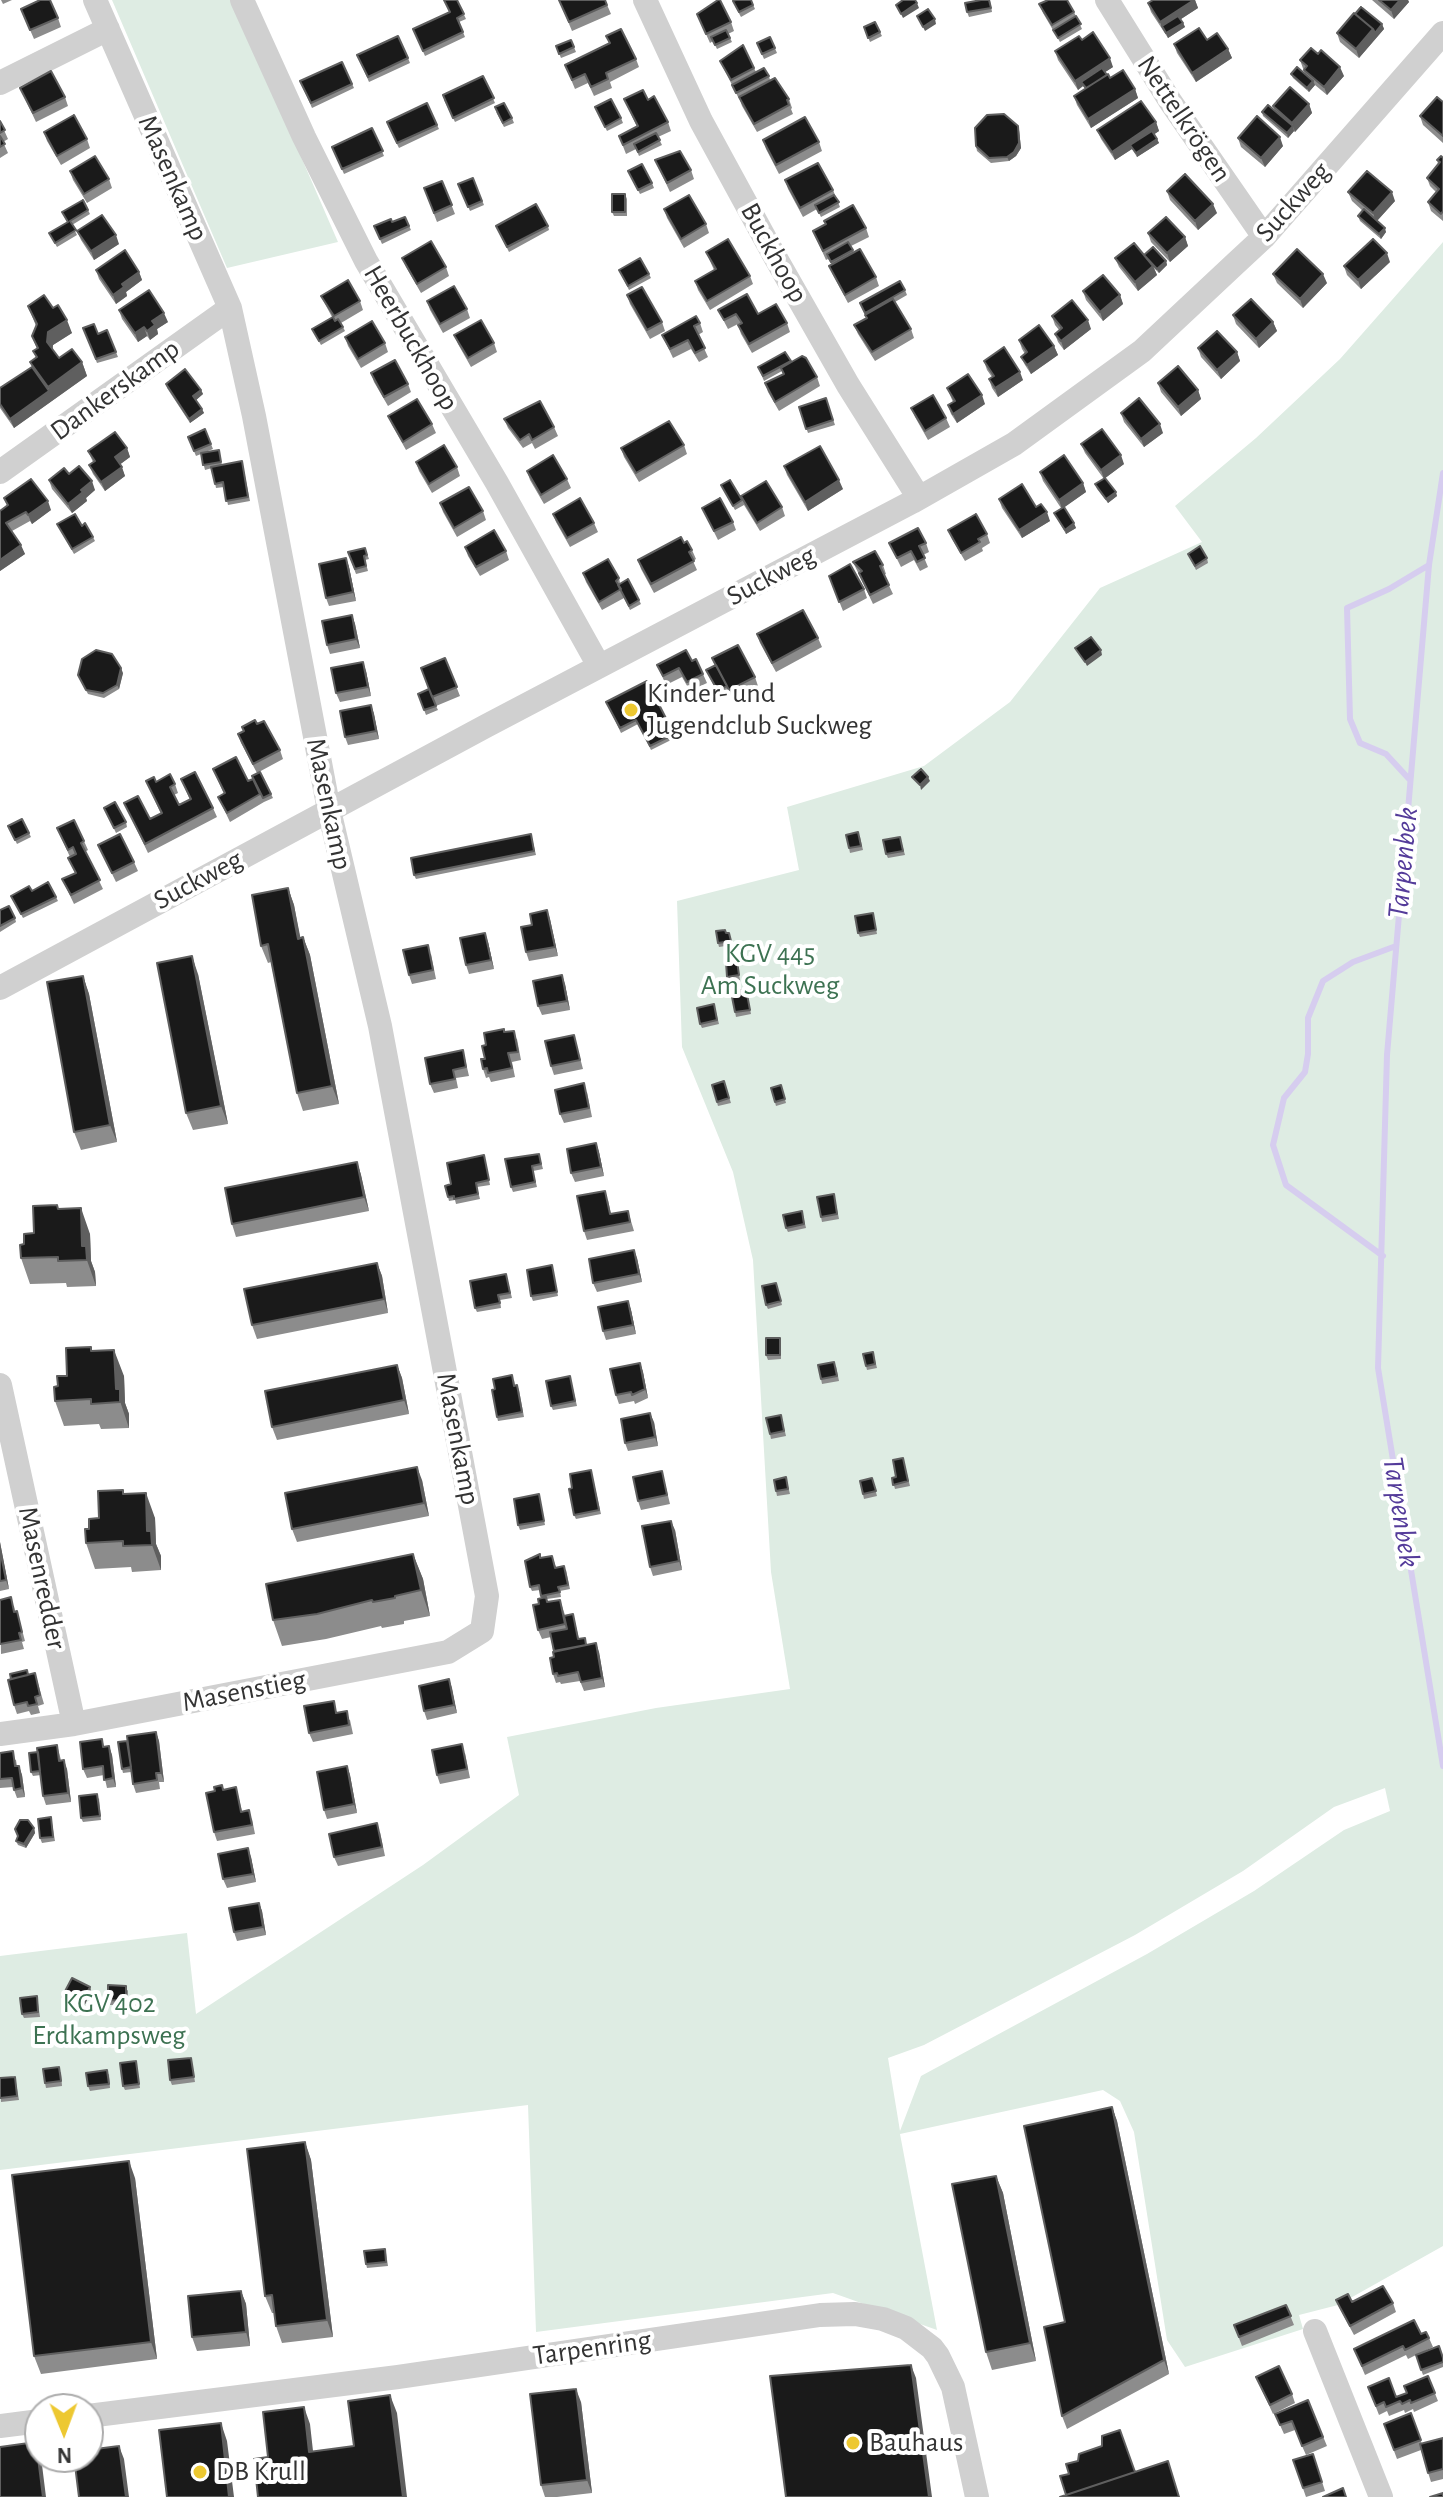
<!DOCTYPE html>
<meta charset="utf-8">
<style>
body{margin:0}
#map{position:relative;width:1443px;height:2497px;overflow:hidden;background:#fff;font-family:"Alegreya Sans",sans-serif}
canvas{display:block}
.north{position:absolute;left:24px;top:2393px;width:80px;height:80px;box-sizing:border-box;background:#fff;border:2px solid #adadad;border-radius:50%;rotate:179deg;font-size:22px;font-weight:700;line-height:32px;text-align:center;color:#333}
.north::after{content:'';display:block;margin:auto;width:28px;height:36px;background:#edc831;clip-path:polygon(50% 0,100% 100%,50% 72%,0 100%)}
</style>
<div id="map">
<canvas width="1443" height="2497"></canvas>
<div class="north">N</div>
</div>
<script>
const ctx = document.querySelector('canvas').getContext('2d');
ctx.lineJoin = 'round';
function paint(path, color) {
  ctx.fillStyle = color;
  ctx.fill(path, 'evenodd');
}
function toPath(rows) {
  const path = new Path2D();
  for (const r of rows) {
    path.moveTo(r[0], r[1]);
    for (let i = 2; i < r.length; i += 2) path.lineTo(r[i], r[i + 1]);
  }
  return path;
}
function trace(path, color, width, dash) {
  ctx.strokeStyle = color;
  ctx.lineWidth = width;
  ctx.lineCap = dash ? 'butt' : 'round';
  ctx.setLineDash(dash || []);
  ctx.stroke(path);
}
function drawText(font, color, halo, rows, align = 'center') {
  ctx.font = font + ' "Alegreya Sans",sans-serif';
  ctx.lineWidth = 8;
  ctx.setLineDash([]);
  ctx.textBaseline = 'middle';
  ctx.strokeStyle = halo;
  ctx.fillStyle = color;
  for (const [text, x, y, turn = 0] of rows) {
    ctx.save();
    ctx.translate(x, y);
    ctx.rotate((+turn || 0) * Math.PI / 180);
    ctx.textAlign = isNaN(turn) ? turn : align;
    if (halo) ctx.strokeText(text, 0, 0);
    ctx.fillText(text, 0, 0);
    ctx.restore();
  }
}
paint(toPath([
 [112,0,233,0,338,242,227,268],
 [1443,242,1443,2246,1338,2305,1299,2315,1303,2329,1185,2367,1167,2340,1134,2132,1120,2101,1103,2090,900,2134,937,2330,833,2293,536,2332,528,2105,0,2170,0,1956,187,1933,196,2014,423,1865,519,1795,507,1737,656,1708,790,1689,771,1572,753,1260,733,1172,682,1047,677,901,799,870,787,807,924,766,1010,702,1100,588,1202,542,1175,506,1256,438,1340,359],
 [1385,1788,1390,1811,1344,1830,1254,1891,1147,1954,921,2076,900,2131,888,2058,924,2045,1135,1935,1243,1871,1334,1807]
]), '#deece3');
trace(toPath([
 [1443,473,1429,565,1387,1055,1378,1368,1443,1766],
 [1410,780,1386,754,1360,743,1350,719,1347,608,1389,589,1429,565],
 [1383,1256,1286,1185,1273,1145,1284,1098,1305,1072,1308,1054,1308,1018,1323,981,1353,962,1396,946]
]), '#d6cdef', 6);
trace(toPath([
 [242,0,304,137,366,261,497,483,599,666],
 [645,0,701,121,774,255,848,385,919,498],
 [1107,0,1170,101,1264,237],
 [0,83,108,29],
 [0,472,230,308],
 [0,988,486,726,912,502,1014,444,1142,351,1236,263,1264,237,1443,33],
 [0,1385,74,1724],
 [0,1734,74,1724,448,1652,482,1631,487,1596,380,1026,329,810,254,416,230,308,95,0],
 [1315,2331,1381,2497],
 [88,2416,398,2377,820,2315,855,2314,883,2319,906,2328,932,2348,938,2356,953,2387,977,2497],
 [0,2426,40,2421]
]), '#d0d0d0', 24);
paint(toPath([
 [1,0,12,0,3,4],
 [457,0,466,19,459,22,465,37,425,56,413,29,449,12],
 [559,0,605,0,611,14,572,31],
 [751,0,755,9,741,17,735,6],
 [990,0,992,12,969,17,967,12],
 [1153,0,1195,0,1198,8,1181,19,1185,27,1168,38,1151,12,1148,3],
 [1372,0,1408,0,1409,2,1394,19],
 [1039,4,1074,12,1082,29,1060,42,1043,13],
 [21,9,58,18,61,27,34,39],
 [697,14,731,22,734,31,728,34,732,42,717,49,713,41,710,43],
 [875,22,882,36,870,42,864,27],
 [1382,24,1384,29,1359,58,1340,42,1337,33],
 [606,36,636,59,639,67,610,82,612,88,594,96,588,83,575,89,565,65,609,43],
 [770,37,777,53,764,59,757,43],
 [571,40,576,52,561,58,556,46],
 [1082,40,1113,67,1105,72,1110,78,1135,89,1138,98,1091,128,1077,105,1074,96,1085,89,1083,86,1078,90,1058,60,1055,51],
 [1174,44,1228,49,1232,58,1196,82,1177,53],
 [408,58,410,63,369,82,359,59],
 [1300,60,1344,76,1327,95,1315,85,1309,92,1293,78,1291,74,1305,74],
 [720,61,754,68,756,72,769,76,770,80,789,99,792,108,791,109,793,114,757,132,742,106,739,97,762,84,738,97],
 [342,62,354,88,312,108,300,81],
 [483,76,495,103,455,122,444,100],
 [20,88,65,97,68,106,36,122],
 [624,99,648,100,668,122,671,131,658,137,662,145,639,156,636,149,626,154,619,136,637,127],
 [1443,102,1443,143,1423,125,1420,116],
 [427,103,439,129,399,148,388,126],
 [1309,104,1312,113,1295,132,1294,131,1288,138,1263,116,1262,112,1275,111,1273,106],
 [595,107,621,118,623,123,607,131],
 [496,112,512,118,514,123,504,127],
 [0,121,8,139,3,142,8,153,0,158],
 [1156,122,1159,131,1154,134,1159,143,1137,157,1132,149,1115,160,1101,139,1097,130],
 [372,128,384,156,344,174,332,147],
 [1019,130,1021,148,1016,156,1009,161,991,163,977,151,976,146],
 [44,132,87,139,90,148,61,165,47,141],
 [1238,138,1283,146,1265,167,1241,147],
 [763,140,819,142,822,151,779,174,766,149],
 [1443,158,1443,221,1431,211,1428,202,1436,192,1430,186,1427,178,1438,164,1437,160],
 [655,160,691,170,694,179,670,192],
 [70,171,109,179,112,188,87,203,73,180],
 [628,171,652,183,654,188,640,194],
 [473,178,484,205,470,211,458,184],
 [785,180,833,190,840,207,821,217,817,209,803,217,788,189],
 [442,181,455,214,437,222,424,188],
 [1167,191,1217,213,1198,230,1170,200],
 [1348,192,1395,201,1377,221,1386,232,1381,239,1360,221,1358,216,1363,211,1352,201],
 [625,194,627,199,627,216,614,216,612,212],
 [664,209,706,224,709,233,684,248,667,218],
 [88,210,90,214,72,225,77,235,57,247,49,233,67,222,62,212],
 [405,217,411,230,382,244,374,226,392,222],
 [824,221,866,228,869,237,851,246,854,253,876,277,879,286,848,303,833,275,829,266,832,265,828,259,826,260,813,231,825,224],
 [496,226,548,226,549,230,509,252],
 [77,231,119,244,94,260,81,240],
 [1148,233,1185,237,1188,246,1170,262,1151,242],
 [706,252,750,276,753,284,710,310,698,290,695,281,714,270],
 [1144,255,1166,261,1167,265,1159,273,1154,268,1157,275,1138,291,1119,267,1115,258],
 [402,258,446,267,449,276,421,293,406,267],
 [1390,262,1361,289,1347,275,1344,266],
 [96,270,139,272,142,280,126,292,127,296,116,304,99,279],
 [619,270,649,274,651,278,629,290],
 [1273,274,1327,283,1303,308,1277,283],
 [905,290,907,295,895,302,911,329,914,338,875,361,858,334,854,325,867,318,860,303],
 [1083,291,1120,295,1123,304,1103,321,1086,300],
 [627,295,662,322,665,331,650,339,630,304],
 [321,296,360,301,363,310,341,323,345,331,321,345,312,329,332,317,325,304],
 [427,301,467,309,470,318,443,333,430,310],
 [28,306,53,308,72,333,53,345,52,350,59,358,82,362,87,376,14,428,0,408,0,388,32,367,30,362,36,358,33,351,37,349,32,336,36,326],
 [119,310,168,322,157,329,158,334,150,340,147,336,138,342,122,319],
 [718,310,758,314,787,323,790,332,752,353,741,334,738,325,740,324,740,323,728,329],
 [1233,315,1273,322,1277,331,1259,348,1236,324],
 [1052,316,1091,329,1064,350,1058,342,1055,334,1059,330,1055,325],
 [700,323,703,332,698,335,708,357,699,362,691,349,673,358,662,335],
 [83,328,98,334,107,330,118,357,97,363],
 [454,335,494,343,497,352,471,367,458,344],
 [345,337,385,343,388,352,361,368,348,346],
 [1019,340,1054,346,1058,355,1031,374,1025,365,1021,357,1025,354,1022,349],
 [1198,348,1237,352,1240,361,1221,379,1201,357],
 [785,352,791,362,817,377,820,386,779,411,768,392,765,383,783,374,782,371,764,381,758,367],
 [984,361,1023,380,998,397,992,388,989,379,992,377,987,370],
 [371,373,408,384,411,392,388,406,374,382],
 [1158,383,1198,390,1201,399,1181,416,1161,392],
 [166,384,201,390,203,394,196,400,204,413,190,423,167,388],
 [947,388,985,404,957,423,951,414,948,405,953,402],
 [826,398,835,425,808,433,799,407],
 [911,408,946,418,950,427,928,440,915,417],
 [1121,413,1163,433,1144,447,1124,422],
 [388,416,432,424,436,433,406,450,392,425],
 [504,419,554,427,558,436,535,449,532,443,523,448,508,428],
 [205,429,213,449,203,453,220,455,222,465,242,461,250,501,228,505,224,487,216,488,212,468,205,470,201,454,196,456,188,437],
 [1081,444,1124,464,1105,478,1117,496,1108,503,1097,489,1095,484,1104,479,1085,453],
 [684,445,687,454,639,482,624,457,621,448],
 [127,448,130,457,120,464,125,476,105,491,93,474,89,465,93,462,88,451],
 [416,462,457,467,460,476,432,493,419,471],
 [784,466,843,489,808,511,787,475],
 [527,471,567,479,571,488,544,504,530,480],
 [1040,472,1083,483,1086,492,1064,507,1076,528,1066,534,1054,513,1061,508,1043,481],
 [69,474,95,490,86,498,87,501,72,513,52,489,49,480],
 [721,485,742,500,782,507,785,516,760,531,744,505,735,510],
 [4,498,51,510,32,524,30,521,12,531,25,554,0,571,7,506],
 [999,499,1036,507,1050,521,1022,538,1002,508],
 [440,503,483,511,486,520,457,537,443,512],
 [702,508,733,522,736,530,718,540],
 [553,514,594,523,598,532,570,547,556,522],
 [57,524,82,526,93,537,95,541,74,554],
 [948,530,987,534,990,543,982,548,983,551,965,561,952,539],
 [684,543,692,550,696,559,693,561,697,570,654,593,641,569,638,560],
 [889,543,926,543,929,552,923,555,928,567,920,571,914,560,901,567],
 [465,547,506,551,509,560,480,576,468,556],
 [365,548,369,559,365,560,368,571,356,574,348,552],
 [1188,554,1207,558,1208,563,1196,570],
 [346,558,349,567,356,601,329,606,326,598],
 [853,562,883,565,886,574,884,575,893,594,873,604],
 [583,573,619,578,620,583,639,600,641,604,630,610,624,598,602,610,586,582],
 [829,576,864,589,867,598,843,611],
 [352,615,355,624,360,648,330,654,327,645],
 [757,634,818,638,822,647,776,672,760,643],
 [445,658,460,696,436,706,438,710,426,715,418,694,429,689],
 [712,658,755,677,758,686,733,699,728,691,719,696,706,670,715,666],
 [692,661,703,674,707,683,690,691,682,677,666,685,657,665],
 [366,671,371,696,340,702,336,693],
 [123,673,119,689,104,698,88,694,78,675],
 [606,702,674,734,675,738,651,750,638,724,621,733],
 [371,705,374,714,379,739,348,745,345,737],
 [257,724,280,750,283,759,257,773,241,743,238,734],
 [213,769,248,781,271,794,273,798,264,802,262,797,264,802,230,822,218,797,224,794],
 [181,779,213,808,217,817,148,853,124,803,150,819,161,814,146,781,175,784,178,793,174,795,179,805,190,800],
 [106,812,126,822,127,827,116,833],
 [8,826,29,833,31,837,17,844],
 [57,828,84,841,88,850,85,852,103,889,74,904,62,879,75,873,68,858,70,857],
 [860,837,863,850,850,853,849,848],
 [900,837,905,855,888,858,886,854],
 [532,838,536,855,416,879,414,875],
 [98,845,134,862,138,871,116,882],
 [288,888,294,905,300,938,303,937,310,955,339,1104,303,1111,297,1093,271,962,268,963,261,946],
 [32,891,56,897,58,901,23,918,11,896],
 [0,910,15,918,16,922,0,932],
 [547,910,558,956,529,961,526,952,532,925],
 [873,913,877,934,860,937,858,933],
 [726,933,729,933,732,945,719,947,718,943],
 [488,942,494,969,469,974,466,965],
 [431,954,436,979,412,984,409,975],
 [737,961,740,980,729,981,727,977],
 [198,974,228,1124,193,1130,186,1113],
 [83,976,89,994,117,1142,81,1150,74,1132],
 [565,984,570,1010,542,1015,538,1006],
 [747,993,751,1014,736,1017,735,1012],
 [714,1004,719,1024,702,1028,700,1024],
 [505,1032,517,1039,521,1060,512,1062,515,1077,491,1082,489,1077,486,1078,483,1069,486,1045],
 [574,1035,583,1069,554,1075,551,1066],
 [463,1050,469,1076,456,1078,458,1088,434,1093,430,1084],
 [724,1081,731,1103,718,1106,712,1085],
 [781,1085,786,1103,776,1106,771,1088],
 [587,1092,592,1117,564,1123,560,1114],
 [596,1143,599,1152,604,1176,575,1182,571,1173],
 [539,1154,543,1169,533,1171,537,1187,513,1192,511,1187],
 [485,1160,490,1185,477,1187,480,1199,456,1204,455,1200,449,1201,448,1197,451,1184],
 [357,1162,361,1175,369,1211,236,1237,232,1224],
 [834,1194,839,1219,822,1222,821,1217],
 [608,1200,611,1214,628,1211,634,1231,587,1240,584,1231],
 [59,1209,90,1234,91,1261,95,1272,96,1286,67,1287,66,1283,30,1284,21,1258,24,1244],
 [802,1211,806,1228,788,1232,786,1228],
 [637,1258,642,1282,597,1292,593,1283],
 [377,1263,382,1276,388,1313,257,1339,252,1325],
 [552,1265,558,1296,533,1301,531,1296],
 [506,1274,512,1298,500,1300,501,1308,477,1312,475,1308],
 [776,1283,782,1305,768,1309,766,1305],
 [628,1301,631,1310,636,1334,606,1340,603,1331],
 [780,1338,781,1342,781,1359,768,1360,766,1355],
 [91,1347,92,1351,124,1376,125,1403,129,1414,129,1428,101,1429,99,1424,64,1426,55,1401,58,1386],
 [873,1352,877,1368,867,1370,866,1366],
 [640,1363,643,1372,648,1398,635,1404,634,1401,619,1404,616,1395],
 [397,1365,402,1378,409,1414,277,1440,272,1427],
 [836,1366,839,1381,822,1384,821,1379],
 [570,1376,577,1406,553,1410,551,1406],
 [514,1380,515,1385,517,1385,519,1390,524,1417,498,1421,497,1417,495,1389],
 [781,1415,786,1436,771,1439,770,1434],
 [654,1422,658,1446,628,1451,625,1443],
 [903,1458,910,1486,895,1489,892,1478,896,1477],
 [591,1470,601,1514,576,1519,574,1515],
 [662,1471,670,1504,641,1510,638,1501],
 [872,1478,877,1496,864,1499,860,1481],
 [422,1480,429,1516,297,1542,292,1529],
 [787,1482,790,1494,777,1496,776,1491],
 [123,1490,124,1494,155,1518,156,1544,161,1556,161,1570,132,1572,131,1567,95,1569,86,1543,89,1529],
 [539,1494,545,1525,520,1530,518,1525],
 [675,1530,682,1570,653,1576,650,1567],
 [0,1542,9,1589,0,1591],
 [413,1554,423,1579,430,1616,404,1621,404,1624,382,1628,381,1626,326,1639,282,1646,273,1620],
 [552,1556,556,1567,566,1570,570,1589,560,1591,561,1597,547,1599,548,1602,560,1600,565,1615,573,1614,579,1639,599,1652,605,1687,584,1691,580,1681,561,1684,560,1682,556,1683,553,1674,554,1657,551,1637,542,1639,538,1630,539,1604,542,1598,540,1590,532,1591,530,1587,540,1558],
 [0,1600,14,1606,15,1612,17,1611,25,1641,22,1642,24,1649,1,1654],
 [35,1673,44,1704,38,1706,40,1713,31,1715,29,1711,17,1714,14,1705,29,1675],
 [449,1679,457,1713,427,1720,424,1711],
 [338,1713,350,1720,353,1734,313,1742,309,1733],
 [156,1732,159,1741,164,1782,159,1782,160,1789,136,1793,133,1784,131,1772,123,1773,122,1769,127,1741],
 [102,1739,104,1746,109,1746,112,1755,116,1787,107,1788,104,1775,87,1778,83,1769],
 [57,1745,61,1760,67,1769,71,1802,46,1805,43,1796,41,1775,33,1776,31,1772,38,1752],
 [0,1753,16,1760,17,1766,19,1766,22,1775,25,1797,17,1798,13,1787,0,1788],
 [465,1753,470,1778,440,1784,437,1775],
 [347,1766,350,1775,357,1813,327,1819,324,1810],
 [236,1787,242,1811,252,1819,255,1834,217,1841,214,1832,224,1790],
 [99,1798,101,1820,83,1822,81,1818],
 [51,1817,55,1841,42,1843,40,1838],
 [34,1828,35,1833,26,1848,18,1845,16,1841,18,1836],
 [380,1832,385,1856,338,1866,334,1857],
 [251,1857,256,1882,227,1888,223,1879],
 [259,1903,262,1911,266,1935,237,1941,234,1932],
 [90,1987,91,1991,82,2011,64,2002,62,1997],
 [128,1990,128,2005,110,2005,108,2000],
 [37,1996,40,2017,24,2018,22,2014],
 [191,2058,195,2082,172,2085,170,2080],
 [136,2061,140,2088,125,2090,123,2086],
 [61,2072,62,2086,46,2088,45,2083],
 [109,2074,110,2088,90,2091,88,2086],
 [15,2077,19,2100,1,2102,0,2078],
 [1112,2107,1117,2121,1169,2374,1067,2429,1062,2416,1065,2322],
 [305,2142,311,2160,333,2337,282,2343,276,2326,274,2313,272,2313,265,2296],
 [996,2176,1003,2193,1036,2361,992,2370,986,2352],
 [135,2178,157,2359,41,2374,34,2356],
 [386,2253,388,2266,367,2268,366,2264],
 [241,2291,246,2304,250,2346,197,2351,192,2337],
 [1336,2300,1393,2303,1396,2312,1354,2335,1340,2309],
 [1286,2305,1294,2325,1242,2346,1234,2325],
 [1421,2334,1429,2338,1433,2347,1419,2354,1443,2358,1443,2367,1423,2375,1416,2355,1408,2359,1406,2355,1365,2375,1354,2349],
 [1428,2376,1438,2401,1414,2412,1413,2409,1405,2413,1404,2410,1389,2416,1387,2411,1379,2415,1368,2387,1396,2397,1407,2393],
 [1256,2377,1292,2394,1295,2403,1273,2414],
 [1308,2400,1327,2446,1306,2455,1295,2430,1284,2434,1275,2414],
 [581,2402,592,2493,557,2497,545,2497,541,2485],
 [1411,2413,1422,2444,1443,2438,1443,2479,1431,2482,1421,2450,1397,2459,1384,2424],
 [1313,2454,1325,2491,1306,2497,1293,2460]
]), '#8c8c8c');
paint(toPath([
 [1194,0,1195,0,1198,8,1164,30,1162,26,1163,30,1160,22],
 [1400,0,1408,0,1409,2,1394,19,1391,10],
 [917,3,919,8,903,18,901,14],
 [935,19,936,24,925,31,923,27],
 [1183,23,1185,27,1168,38,1166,33],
 [1382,24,1384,29,1359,58,1356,49,1373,29],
 [1228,49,1232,58,1196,82,1192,73],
 [1110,58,1113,67,1084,86,1081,82,1083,86,1078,90,1075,81],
 [1340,67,1344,76,1327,95,1324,87],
 [1313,81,1315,85,1309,92,1307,88],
 [1135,89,1138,98,1091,128,1088,119],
 [1309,104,1312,113,1295,132,1292,123],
 [1156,122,1159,131,1133,149,1130,145,1132,149,1115,160,1112,152],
 [1018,126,1019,130,1021,148,1016,156,1009,161,1007,157],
 [1293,126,1294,131,1288,138,1287,133],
 [1280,137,1283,146,1265,167,1261,158],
 [1157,139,1159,143,1137,157,1136,153],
 [1392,192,1395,201,1376,222,1373,213],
 [1213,204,1217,213,1198,230,1195,221],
 [1385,228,1386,232,1381,239,1379,234],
 [116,235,119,244,94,260,91,251],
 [1185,237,1188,246,1170,262,1167,253],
 [1387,253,1390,262,1361,289,1358,280],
 [1166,261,1167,265,1159,273,1157,269],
 [1153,266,1157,275,1138,291,1135,282],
 [139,272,142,280,126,292,127,296,116,304,113,295,122,284],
 [1323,274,1327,283,1303,308,1300,299],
 [1120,295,1123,304,1103,321,1100,312],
 [164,313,168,322,157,329,158,334,150,340,147,331,152,321],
 [67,320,72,333,53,345,52,355,47,342,48,332],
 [1088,320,1091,329,1064,350,1061,341],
 [1273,322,1277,331,1259,348,1256,339],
 [144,327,147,336,138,342,135,333],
 [1054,346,1058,355,1031,374,1027,365],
 [1237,352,1240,361,1221,379,1217,370],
 [82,362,87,376,14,428,10,419,49,391,48,387],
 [1020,372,1023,380,998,397,995,388],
 [201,390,203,394,195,401,193,396],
 [1198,390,1201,399,1181,416,1178,407],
 [982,395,985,404,957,423,953,414],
 [202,409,204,413,190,423,189,419],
 [1160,424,1163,433,1144,447,1141,439],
 [127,448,130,457,118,466,115,457],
 [1121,455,1124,464,1104,479,1101,470],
 [122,467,125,476,105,491,101,482],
 [839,480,843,489,808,511,805,502],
 [92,481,95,490,86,498,87,501,72,513,68,504,81,490],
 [1083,483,1086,492,1062,509,1059,500],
 [1116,492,1117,496,1108,503,1106,499],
 [48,501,51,510,32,524,28,515],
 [1047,512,1050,521,1022,538,1019,530],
 [1074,523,1076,528,1066,534,1065,530],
 [21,545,25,554,0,571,0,560],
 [346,558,349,567,356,601,353,592],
 [352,615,355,624,360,648,356,639],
 [1101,650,1102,655,1087,666,1085,662],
 [363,662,366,671,371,696,368,687],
 [121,668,123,673,119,689,117,685],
 [371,705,374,714,379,739,376,731],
 [928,777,930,781,921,790,920,785],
 [288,888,294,905,304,956,298,939],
 [547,910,550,919,558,956,555,947],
 [485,933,488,942,494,969,491,960],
 [303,937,310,955,339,1104,332,1086],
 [192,956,198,974,228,1124,221,1106],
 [562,975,565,984,570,1010,567,1001],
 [83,976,89,994,117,1142,110,1125],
 [596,1143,599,1152,604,1176,601,1167],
 [357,1162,361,1175,369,1211,364,1197],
 [81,1208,90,1234,91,1261,95,1272,96,1286,82,1246],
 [634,1250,637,1258,642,1282,639,1274],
 [377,1263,382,1276,388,1313,384,1299],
 [628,1301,631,1310,636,1334,633,1325],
 [114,1350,124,1376,125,1403,129,1414,129,1428,116,1389],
 [640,1363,643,1372,648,1398,645,1389],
 [397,1365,402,1378,409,1414,404,1400],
 [650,1413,654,1422,658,1446,655,1437],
 [417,1467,422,1480,429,1516,424,1503],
 [146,1493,155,1518,156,1544,161,1556,161,1570,147,1531],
 [671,1521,675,1530,682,1570,679,1561],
 [0,1542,9,1589,6,1580,0,1550],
 [413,1554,423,1579,430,1616,421,1590],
 [596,1643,599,1652,605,1687,602,1678],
 [449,1679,452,1688,457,1713,454,1705],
 [156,1732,159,1741,164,1782,161,1773],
 [109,1746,112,1755,116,1787,113,1778],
 [64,1760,67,1769,71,1802,68,1793],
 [19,1766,22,1775,25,1797,22,1788],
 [347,1766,350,1775,357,1813,354,1804],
 [34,1828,35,1833,26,1848,24,1844],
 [248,1848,251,1857,256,1882,253,1874],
 [259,1903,262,1911,266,1935,263,1927],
 [90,1987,91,1991,82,2011,80,2006],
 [1112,2107,1117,2121,1169,2374,1164,2360],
 [305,2142,311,2160,333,2337,327,2320],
 [129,2161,135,2178,157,2359,151,2342],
 [996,2176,1003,2193,1036,2361,1030,2343],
 [241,2291,246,2304,250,2346,246,2332],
 [911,2365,916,2378,932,2497,929,2497],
 [576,2389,581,2402,592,2493,587,2480],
 [390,2395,397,2413,407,2497,403,2497],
 [304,2407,310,2424,315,2469,309,2452],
 [221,2423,227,2441,234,2497,229,2497],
 [36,2442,41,2457,46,2497,43,2497],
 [119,2446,124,2459,129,2497,126,2497]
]), '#5f5f5f');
const building = toPath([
 [40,0,50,0,58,18,30,30,21,9,40,0],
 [444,0,457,0,464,14,457,18,463,32,423,51,413,29,450,12,444,0],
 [559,0,605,0,607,5,569,22,559,0],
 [718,0,720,0,731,22,706,34,697,14,718,0],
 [736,0,751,0,753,5,739,12,733,1,736,0],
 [903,0,915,0,917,3,901,14,896,5,903,0],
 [981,0,989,0,991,8,967,12,965,3,981,0],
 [1048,0,1067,0,1074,12,1052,25,1039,4,1048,0],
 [1153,0,1194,0,1160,22,1148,3,1153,0],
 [1379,0,1400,0,1391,10,1379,0],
 [1361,7,1382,24,1375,33,1373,29,1355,14,1361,7],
 [928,9,935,19,923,27,917,16,928,9],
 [1354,13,1373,29,1356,49,1337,33,1354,13],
 [1076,16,1081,24,1058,38,1053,30,1076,16],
 [1178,16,1183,23,1166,33,1162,26,1178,16],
 [875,22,880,32,868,38,864,27,875,22],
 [1199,28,1207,40,1217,33,1228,49,1192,73,1174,44,1199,28],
 [621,29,636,59,606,73,608,79,591,87,585,74,572,80,565,65,610,43,606,36,621,29],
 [726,30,730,38,715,45,711,37,726,30],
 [1093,32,1110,58,1075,81,1055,51,1079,36,1082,40,1093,32],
 [398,36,408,58,368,77,357,55,398,36],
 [770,37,775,48,762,54,757,43,770,37],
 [571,40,574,47,559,54,556,46,571,40],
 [743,45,754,68,731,80,720,61,743,45],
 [1311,48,1318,54,1321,50,1340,67,1324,87,1304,70,1307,66,1300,60,1311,48],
 [342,62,352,84,311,103,300,81,342,62],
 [1297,67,1313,81,1307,88,1291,74,1297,67],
 [764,68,769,76,736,93,732,85,764,68],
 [1102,68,1107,75,1086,88,1081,82,1102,68],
 [1123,70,1135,89,1088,119,1074,96,1108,74,1110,78,1123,70],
 [51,71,65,97,33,113,20,88,51,71],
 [483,76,494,98,453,118,443,95,483,76],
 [775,78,789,99,787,100,789,105,754,124,739,97,775,78],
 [1290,87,1309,104,1292,123,1273,106,1290,87],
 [643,90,648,100,654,96,668,122,623,145,619,136,638,126,624,99,643,90],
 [1437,97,1443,102,1443,136,1420,116,1437,97],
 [611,99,621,118,605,127,595,107,611,99],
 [1141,101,1156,122,1112,152,1097,130,1141,101],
 [427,103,437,125,397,143,387,122,427,103],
 [504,103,512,118,503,123,495,107,504,103],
 [1268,105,1293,126,1287,133,1262,112,1268,105],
 [1004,114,1018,126,1019,143,1014,152,1007,157,989,158,976,146,975,128,987,115,1004,114],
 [74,115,87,139,57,156,44,132,74,115],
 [1257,116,1280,137,1261,158,1238,138,1257,116],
 [805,117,819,142,776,165,763,140,805,117],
 [0,121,5,130,0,133,0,121],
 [372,128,383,151,342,169,332,147,372,128],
 [1152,131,1157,139,1136,153,1130,145,1152,131],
 [656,133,660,140,638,152,634,144,656,133],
 [0,136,5,144,0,147,0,136],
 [680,151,691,170,667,183,655,160,680,151],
 [95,156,109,179,84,194,70,171,95,156],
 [1441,156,1443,158,1443,211,1441,214,1428,202,1439,189,1427,178,1440,162,1437,160,1441,156],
 [818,163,833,190,800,208,785,180,818,163],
 [642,164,652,183,638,190,628,171,642,164],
 [1367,171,1392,192,1373,213,1348,192,1367,171],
 [1185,174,1213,204,1195,221,1167,191,1185,174],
 [473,178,482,201,468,207,458,184,473,178],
 [442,181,452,205,434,213,424,188,442,181],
 [612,194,625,194,625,212,612,212,612,194],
 [689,195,706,224,681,239,664,209,689,195],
 [834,195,839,202,819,213,815,205,834,195],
 [83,200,88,210,70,221,76,230,55,243,49,233,68,222,62,212,83,200],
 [536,204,548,226,507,247,496,226,536,204],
 [853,205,866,228,823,251,813,231,826,224,824,221,853,205],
 [1364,209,1385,228,1379,234,1358,216,1364,209],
 [102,215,116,235,91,251,77,231,102,215],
 [405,217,409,226,380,239,374,226,391,219,392,222,405,217],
 [1166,217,1185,237,1167,253,1148,233,1166,217],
 [728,239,750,276,707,301,695,281,716,269,706,252,728,239],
 [1373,239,1387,253,1358,280,1344,266,1373,239],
 [431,241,446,267,417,284,402,258,431,241],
 [848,242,853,250,831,262,827,254,848,242],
 [1134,243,1153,266,1135,282,1115,258,1134,243],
 [1153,247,1166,261,1157,269,1144,255,1153,247],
 [860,249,876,277,845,295,829,266,860,249],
 [1297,249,1323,274,1300,299,1273,274,1297,249],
 [125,250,139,272,122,284,124,287,113,295,96,270,125,250],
 [640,258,649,274,628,286,619,270,640,258],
 [1103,275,1120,295,1100,312,1083,291,1103,275],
 [348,280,360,301,334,316,321,296,348,280],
 [900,281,905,290,865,313,860,303,900,281],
 [454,286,467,309,440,324,427,301,454,286],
 [642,287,662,322,647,330,627,295,642,287],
 [149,290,164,313,152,321,155,325,147,331,144,327,135,333,119,310,149,290],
 [747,294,758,314,776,304,787,323,749,344,738,325,742,323,736,314,724,320,718,310,747,294],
 [44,295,53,308,58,305,67,320,48,332,47,342,59,358,72,349,82,362,48,387,30,362,37,357,33,351,38,348,32,336,37,324,28,306,44,295],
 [893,299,911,329,872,352,854,325,867,318,865,315,893,299],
 [1251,299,1273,322,1256,339,1233,315,1251,299],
 [1072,300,1088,320,1061,341,1055,334,1062,328,1052,316,1072,300],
 [696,316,700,323,694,326,705,348,695,353,688,340,670,349,662,335,696,316],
 [333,317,335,321,338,319,343,327,319,341,312,329,333,317],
 [481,320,494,343,468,358,454,335,481,320],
 [372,321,385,343,358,359,345,337,372,321],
 [94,324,98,334,107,330,116,352,96,359,83,328,94,324],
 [1039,325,1054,346,1027,365,1021,357,1027,352,1019,340,1039,325],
 [1217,331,1237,352,1217,370,1198,348,1217,331],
 [1004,347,1020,372,995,388,989,379,994,376,984,361,1004,347],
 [785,352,791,361,763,376,758,367,785,352],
 [802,356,806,358,817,377,775,402,765,383,784,374,781,368,802,356],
 [395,360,408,384,384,397,371,373,395,360],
 [1178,366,1198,390,1178,407,1158,383,1178,366],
 [32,367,49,391,10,419,0,404,0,388,32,367],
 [185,369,201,390,193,396,202,409,189,419,166,384,185,369],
 [968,374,982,395,953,414,948,405,955,401,947,388,968,374],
 [933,395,946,418,925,431,911,408,933,395],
 [826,398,833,420,806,429,799,407,826,398],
 [1139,398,1160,424,1141,439,1121,413,1139,398],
 [417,399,432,424,403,442,388,416,417,399],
 [540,401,554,427,532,440,529,434,520,440,504,419,540,401],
 [669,421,684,445,636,473,621,448,669,421],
 [205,429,211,444,194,451,188,437,205,429],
 [1102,429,1121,455,1101,470,1081,444,1102,429],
 [115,432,127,448,115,457,122,467,101,482,89,465,95,461,88,451,115,432],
 [444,445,457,467,429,484,416,462,444,445],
 [820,446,839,480,805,502,784,466,820,446],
 [219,450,221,462,203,465,201,453,219,450],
 [553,455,567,479,541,495,527,471,553,455],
 [1064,455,1083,483,1059,500,1040,472,1064,455],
 [242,461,248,497,226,501,223,482,215,484,211,467,242,461],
 [79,466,92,481,81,490,83,492,68,504,49,480,64,468,69,474,79,466],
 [1105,478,1116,492,1106,499,1095,484,1105,478],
 [31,479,48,501,28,515,26,512,6,523,21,545,0,560,0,511,8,505,4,498,31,479],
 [730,480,742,500,733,506,721,485,730,480],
 [766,481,782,507,757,523,741,496,766,481],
 [1022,484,1036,507,1041,504,1047,512,1019,530,999,499,1022,484],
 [469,487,483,511,454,528,440,503,469,487],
 [580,498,594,523,567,538,553,514,580,498],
 [720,498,733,522,714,531,702,508,720,498],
 [1064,507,1074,523,1065,530,1054,513,1064,507],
 [75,514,82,526,85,523,93,537,72,549,57,524,75,514],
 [976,514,987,534,978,539,980,542,961,553,948,530,976,514],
 [918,528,926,543,919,546,925,558,917,562,911,551,897,558,889,543,918,528],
 [494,530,506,551,476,567,465,547,494,530],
 [681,537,684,543,687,541,692,550,689,552,694,561,651,584,638,560,681,537],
 [1200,546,1207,558,1195,566,1188,554,1200,546],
 [365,548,367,555,364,556,366,566,355,569,348,552,365,548],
 [875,551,883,565,880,566,889,585,870,595,859,573,862,571,853,562,875,551],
 [346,558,353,592,326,598,319,564,346,558],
 [608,559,619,578,616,581,621,589,599,602,583,573,608,559],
 [850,564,864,589,839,602,829,576,850,564],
 [628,579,639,600,629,606,618,585,628,579],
 [803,610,818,638,772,663,757,634,803,610],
 [352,615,356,639,327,645,322,621,352,615],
 [1091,637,1101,650,1085,662,1075,648,1091,637],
 [738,645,755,677,729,690,712,658,738,645],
 [96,650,112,654,121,668,117,685,103,693,86,690,78,675,82,659,96,650],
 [686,650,692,661,696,659,703,674,687,682,679,668,663,676,657,665,686,650],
 [445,658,457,687,432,697,421,668,445,658],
 [363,662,368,687,336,693,331,668,363,662],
 [716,665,727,686,718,691,706,670,716,665],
 [647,681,674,734,650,746,636,720,620,728,606,702,647,681],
 [429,689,436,706,424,710,418,694,429,689],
 [371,705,376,731,345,737,340,711,371,705],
 [255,720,257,724,264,721,280,750,253,764,238,734,244,731,242,727,255,720],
 [236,757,248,781,253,779,260,794,227,813,218,797,225,793,213,769,236,757],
 [921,769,928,777,920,785,912,777,921,769],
 [195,772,213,808,145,844,124,803,138,796,150,819,162,813,146,781,154,777,156,782,170,774,175,784,170,787,179,805,191,799,181,779,195,772],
 [260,772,271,794,263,798,252,776,260,772],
 [115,802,126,822,114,828,104,808,115,802],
 [22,819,29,833,15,840,8,826,22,819],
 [74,820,84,841,81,843,100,880,71,895,62,879,76,873,68,858,76,854,73,847,68,850,57,828,74,820],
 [858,832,861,846,849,848,846,835,858,832],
 [120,834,134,862,112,873,98,845,120,834],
 [531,834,534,851,414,875,411,858,531,834],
 [900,837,903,851,886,854,883,840,900,837],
 [48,882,56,897,21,914,11,896,29,886,32,891,48,882],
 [288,888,298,939,303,937,332,1086,297,1093,268,944,261,946,252,895,288,888],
 [9,906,15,918,0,926,0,910,9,906],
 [547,910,555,947,526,952,521,927,532,925,530,914,547,910],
 [873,913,876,930,858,933,855,916,873,913],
 [725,930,726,933,729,933,731,941,718,943,716,931,725,930],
 [485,933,491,960,466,965,460,938,485,933],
 [428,945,433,970,409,975,403,950,428,945],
 [192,956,221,1106,186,1113,157,963,192,956],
 [737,961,739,975,727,977,726,962,737,961],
 [562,975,567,1001,538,1006,533,981,562,975],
 [83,976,110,1125,74,1132,47,982,83,976],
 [746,989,750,1010,735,1012,731,992,746,989],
 [714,1004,717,1020,700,1024,697,1008,714,1004],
 [504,1029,504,1032,514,1031,518,1052,508,1053,512,1068,488,1073,487,1068,483,1069,481,1059,485,1059,482,1046,486,1045,484,1033,504,1029],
 [574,1035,580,1060,551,1066,545,1041,574,1035],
 [463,1050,466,1067,453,1070,455,1079,430,1084,425,1058,463,1050],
 [724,1081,729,1098,717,1102,712,1085,724,1081],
 [584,1083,589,1108,560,1114,555,1090,584,1083],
 [781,1085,785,1099,775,1102,771,1088,781,1085],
 [596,1143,601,1167,571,1173,567,1149,596,1143],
 [539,1154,541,1164,532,1166,535,1182,511,1187,505,1159,539,1154],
 [484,1155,489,1180,476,1183,478,1194,454,1199,454,1196,448,1197,445,1186,451,1184,447,1163,484,1155],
 [357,1162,364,1197,232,1224,225,1188,357,1162],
 [605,1191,610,1214,628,1211,630,1222,584,1231,577,1196,605,1191],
 [834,1194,837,1214,821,1217,817,1197,834,1194],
 [57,1205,58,1209,81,1208,82,1246,86,1246,87,1260,58,1261,58,1257,21,1258,20,1245,24,1244,24,1234,34,1233,33,1206,57,1205],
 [802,1211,804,1224,786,1228,783,1215,802,1211],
 [634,1250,639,1274,593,1283,589,1259,634,1250],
 [377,1263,384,1299,252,1325,244,1289,377,1263],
 [552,1265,557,1292,531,1296,527,1270,552,1265],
 [506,1274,510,1293,498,1295,500,1303,475,1308,470,1281,506,1274],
 [776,1283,781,1301,766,1305,762,1286,776,1283],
 [628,1301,633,1325,603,1331,598,1307,628,1301],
 [766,1338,780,1338,780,1355,766,1355,766,1338],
 [91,1347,91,1351,114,1350,116,1389,120,1389,120,1402,91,1404,91,1399,55,1401,54,1387,58,1386,57,1376,67,1376,66,1348,91,1347],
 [873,1352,875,1364,866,1366,863,1354,873,1352],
 [834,1362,837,1376,821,1379,818,1365,834,1362],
 [640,1363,645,1389,632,1395,631,1392,616,1395,610,1369,640,1363],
 [397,1365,404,1400,272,1427,265,1391,397,1365],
 [512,1375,514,1386,517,1385,522,1412,497,1417,492,1390,495,1389,493,1379,512,1375],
 [570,1376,575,1401,551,1406,546,1381,570,1376],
 [650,1413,655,1437,625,1443,621,1419,650,1413],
 [781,1415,784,1431,770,1434,766,1418,781,1415],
 [903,1458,908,1481,893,1485,892,1478,896,1477,893,1460,903,1458],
 [417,1467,424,1503,292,1529,285,1493,417,1467],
 [591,1470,599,1510,574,1515,569,1489,572,1488,570,1474,591,1470],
 [662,1471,667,1495,638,1501,633,1477,662,1471],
 [786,1477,788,1489,776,1491,774,1480,786,1477],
 [872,1478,876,1491,863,1494,860,1481,872,1478],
 [123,1490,123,1494,146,1493,147,1531,151,1531,152,1545,123,1546,123,1541,86,1543,85,1529,89,1529,89,1519,99,1518,98,1491,123,1490],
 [539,1494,544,1521,518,1525,514,1499,539,1494],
 [671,1521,679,1561,650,1567,642,1526,671,1521],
 [0,1550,6,1580,0,1581,0,1550],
 [413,1554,421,1590,395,1596,395,1598,373,1602,372,1600,317,1614,273,1620,266,1584,413,1554],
 [540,1554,540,1558,552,1556,555,1568,564,1566,568,1585,558,1587,560,1592,541,1596,539,1585,530,1587,525,1561,540,1554],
 [11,1597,14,1612,17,1611,22,1632,19,1633,21,1640,0,1644,0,1600,11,1597],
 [546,1597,547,1602,560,1600,565,1624,538,1630,533,1605,539,1604,538,1599,546,1597],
 [573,1614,578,1639,585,1638,586,1645,554,1651,550,1632,567,1629,564,1616,573,1614],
 [596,1643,602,1678,581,1682,578,1672,558,1676,557,1673,553,1674,550,1658,554,1657,553,1652,596,1643],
 [27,1670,28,1675,11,1679,10,1674,27,1670],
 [35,1673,40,1695,35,1697,37,1704,28,1706,27,1702,14,1705,8,1680,35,1673],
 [449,1679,454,1705,424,1711,419,1686,449,1679],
 [334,1701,336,1713,347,1711,349,1725,309,1733,304,1706,334,1701],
 [156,1732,161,1773,156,1773,157,1780,133,1784,127,1736,156,1732],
 [102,1739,103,1747,109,1746,113,1778,104,1780,103,1766,83,1769,80,1742,102,1739],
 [127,1741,131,1767,122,1769,118,1742,127,1741],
 [462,1744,467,1769,437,1775,432,1750,462,1744],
 [57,1745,59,1761,64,1760,68,1793,43,1796,37,1748,57,1745],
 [13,1751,15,1766,19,1766,22,1788,14,1790,12,1778,0,1779,0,1753,13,1751],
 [38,1752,40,1771,31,1772,29,1753,38,1752],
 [347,1766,354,1804,324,1810,317,1772,347,1766],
 [222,1785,223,1790,236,1787,241,1812,249,1810,252,1825,214,1832,206,1793,215,1791,214,1787,222,1785],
 [97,1794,100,1816,81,1818,79,1796,97,1794],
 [51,1817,53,1837,40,1838,38,1819,51,1817],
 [20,1820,28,1820,34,1828,24,1844,16,1841,18,1836,15,1829,20,1820],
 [377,1823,382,1847,334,1857,329,1834,377,1823],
 [248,1848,253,1874,223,1879,218,1854,248,1848],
 [259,1903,263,1927,234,1932,229,1908,259,1903],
 [72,1978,90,1987,80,2006,62,1997,72,1978],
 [108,1985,126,1986,126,2001,108,2000,108,1985],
 [37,1996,38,2012,22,2014,20,1998,37,1996],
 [191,2058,194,2077,170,2080,168,2060,191,2058],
 [136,2061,139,2084,123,2086,120,2063,136,2061],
 [59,2067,61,2081,45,2083,43,2069,59,2067],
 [107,2070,109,2084,88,2086,86,2073,107,2070],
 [15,2077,17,2096,0,2098,0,2078,15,2077],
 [1112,2107,1164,2360,1062,2416,1044,2327,1065,2322,1024,2126,1112,2107],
 [305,2142,327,2320,276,2326,272,2295,265,2296,247,2149,305,2142],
 [129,2161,151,2342,34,2356,12,2175,129,2161],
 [996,2176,1030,2343,986,2352,952,2184,996,2176],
 [385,2249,386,2262,366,2264,364,2251,385,2249],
 [1383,2286,1393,2303,1350,2326,1336,2300,1348,2294,1352,2302,1383,2286],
 [241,2291,246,2332,192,2337,188,2296,241,2291],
 [1286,2305,1291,2316,1239,2337,1234,2325,1286,2305],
 [1414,2320,1421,2334,1426,2332,1429,2338,1405,2350,1403,2346,1362,2366,1354,2349,1414,2320],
 [1439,2346,1443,2358,1443,2362,1421,2370,1416,2355,1439,2346],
 [911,2365,929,2497,786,2497,770,2376,911,2365],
 [1279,2366,1292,2394,1270,2405,1256,2377,1279,2366],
 [1428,2376,1435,2393,1411,2403,1410,2400,1402,2404,1400,2401,1386,2407,1384,2402,1376,2406,1368,2387,1389,2378,1396,2397,1407,2393,1404,2386,1428,2376],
 [576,2389,587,2480,541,2485,530,2394,576,2389],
 [390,2395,403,2497,258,2497,254,2459,268,2457,263,2412,304,2407,309,2452,354,2446,348,2401,390,2395],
 [1308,2400,1323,2437,1302,2446,1292,2421,1280,2425,1275,2414,1308,2400],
 [1411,2413,1421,2440,1394,2450,1384,2424,1411,2413],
 [221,2423,229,2497,167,2497,159,2430,221,2423],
 [1120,2430,1135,2472,1066,2495,1060,2476,1069,2474,1066,2464,1078,2461,1079,2454,1102,2446,1102,2436,1120,2430],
 [1443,2438,1443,2469,1428,2473,1420,2444,1443,2438],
 [36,2442,43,2497,0,2497,0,2447,36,2442],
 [119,2446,126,2497,79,2497,74,2457,88,2457,88,2450,119,2446],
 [1313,2454,1322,2482,1303,2488,1293,2460,1313,2454],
 [1168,2461,1179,2497,1060,2497,1168,2461],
 [1343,2488,1346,2497,1323,2497,1343,2488],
 [1443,2493,1443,2497,1430,2497,1443,2493]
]);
paint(building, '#1a1a1a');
trace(building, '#5f5f5f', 2);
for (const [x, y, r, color] of [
 [631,710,8,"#edc831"],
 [853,2443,8,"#edc831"],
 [200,2472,8,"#edc831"]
]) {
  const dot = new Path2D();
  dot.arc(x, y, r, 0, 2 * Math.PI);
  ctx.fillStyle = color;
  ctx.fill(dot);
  trace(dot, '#fff', 3);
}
drawText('28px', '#333', '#fff', [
 ["Nettelkrögen",1184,119,56],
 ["Masenkamp",173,178,66],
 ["Suckweg",1293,202,-48],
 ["Buckhoop",774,253,61],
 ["Heerbuckhoop",411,338,60],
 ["Dankerskamp",115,390,-36],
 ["Suckweg",771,576,-28],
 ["Masenkamp",329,804,78],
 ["Suckweg",198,880,-28],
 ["Masenkamp",458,1439,79],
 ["Masenredder",42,1578,78],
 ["Masenstieg",244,1691,-11],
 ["Tarpenring",592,2348,-8]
]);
drawText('28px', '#333', '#fff', [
 ["Kinder- und",647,694],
 ["Jugendclub Suckweg",647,726],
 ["Bauhaus",869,2443],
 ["DB Krull",216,2472]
], 'left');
drawText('28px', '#3d7252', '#fff', [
 ["KGV 445",770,954],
 ["Am Suckweg",770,986],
 ["KGV 402",109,2004],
 ["Erdkampsweg",109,2036]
]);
drawText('italic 30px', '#543b9a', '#fff', [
 ["Tarpenbek",1403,863,-85],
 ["Tarpenbek",1401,1512,81]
]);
</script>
